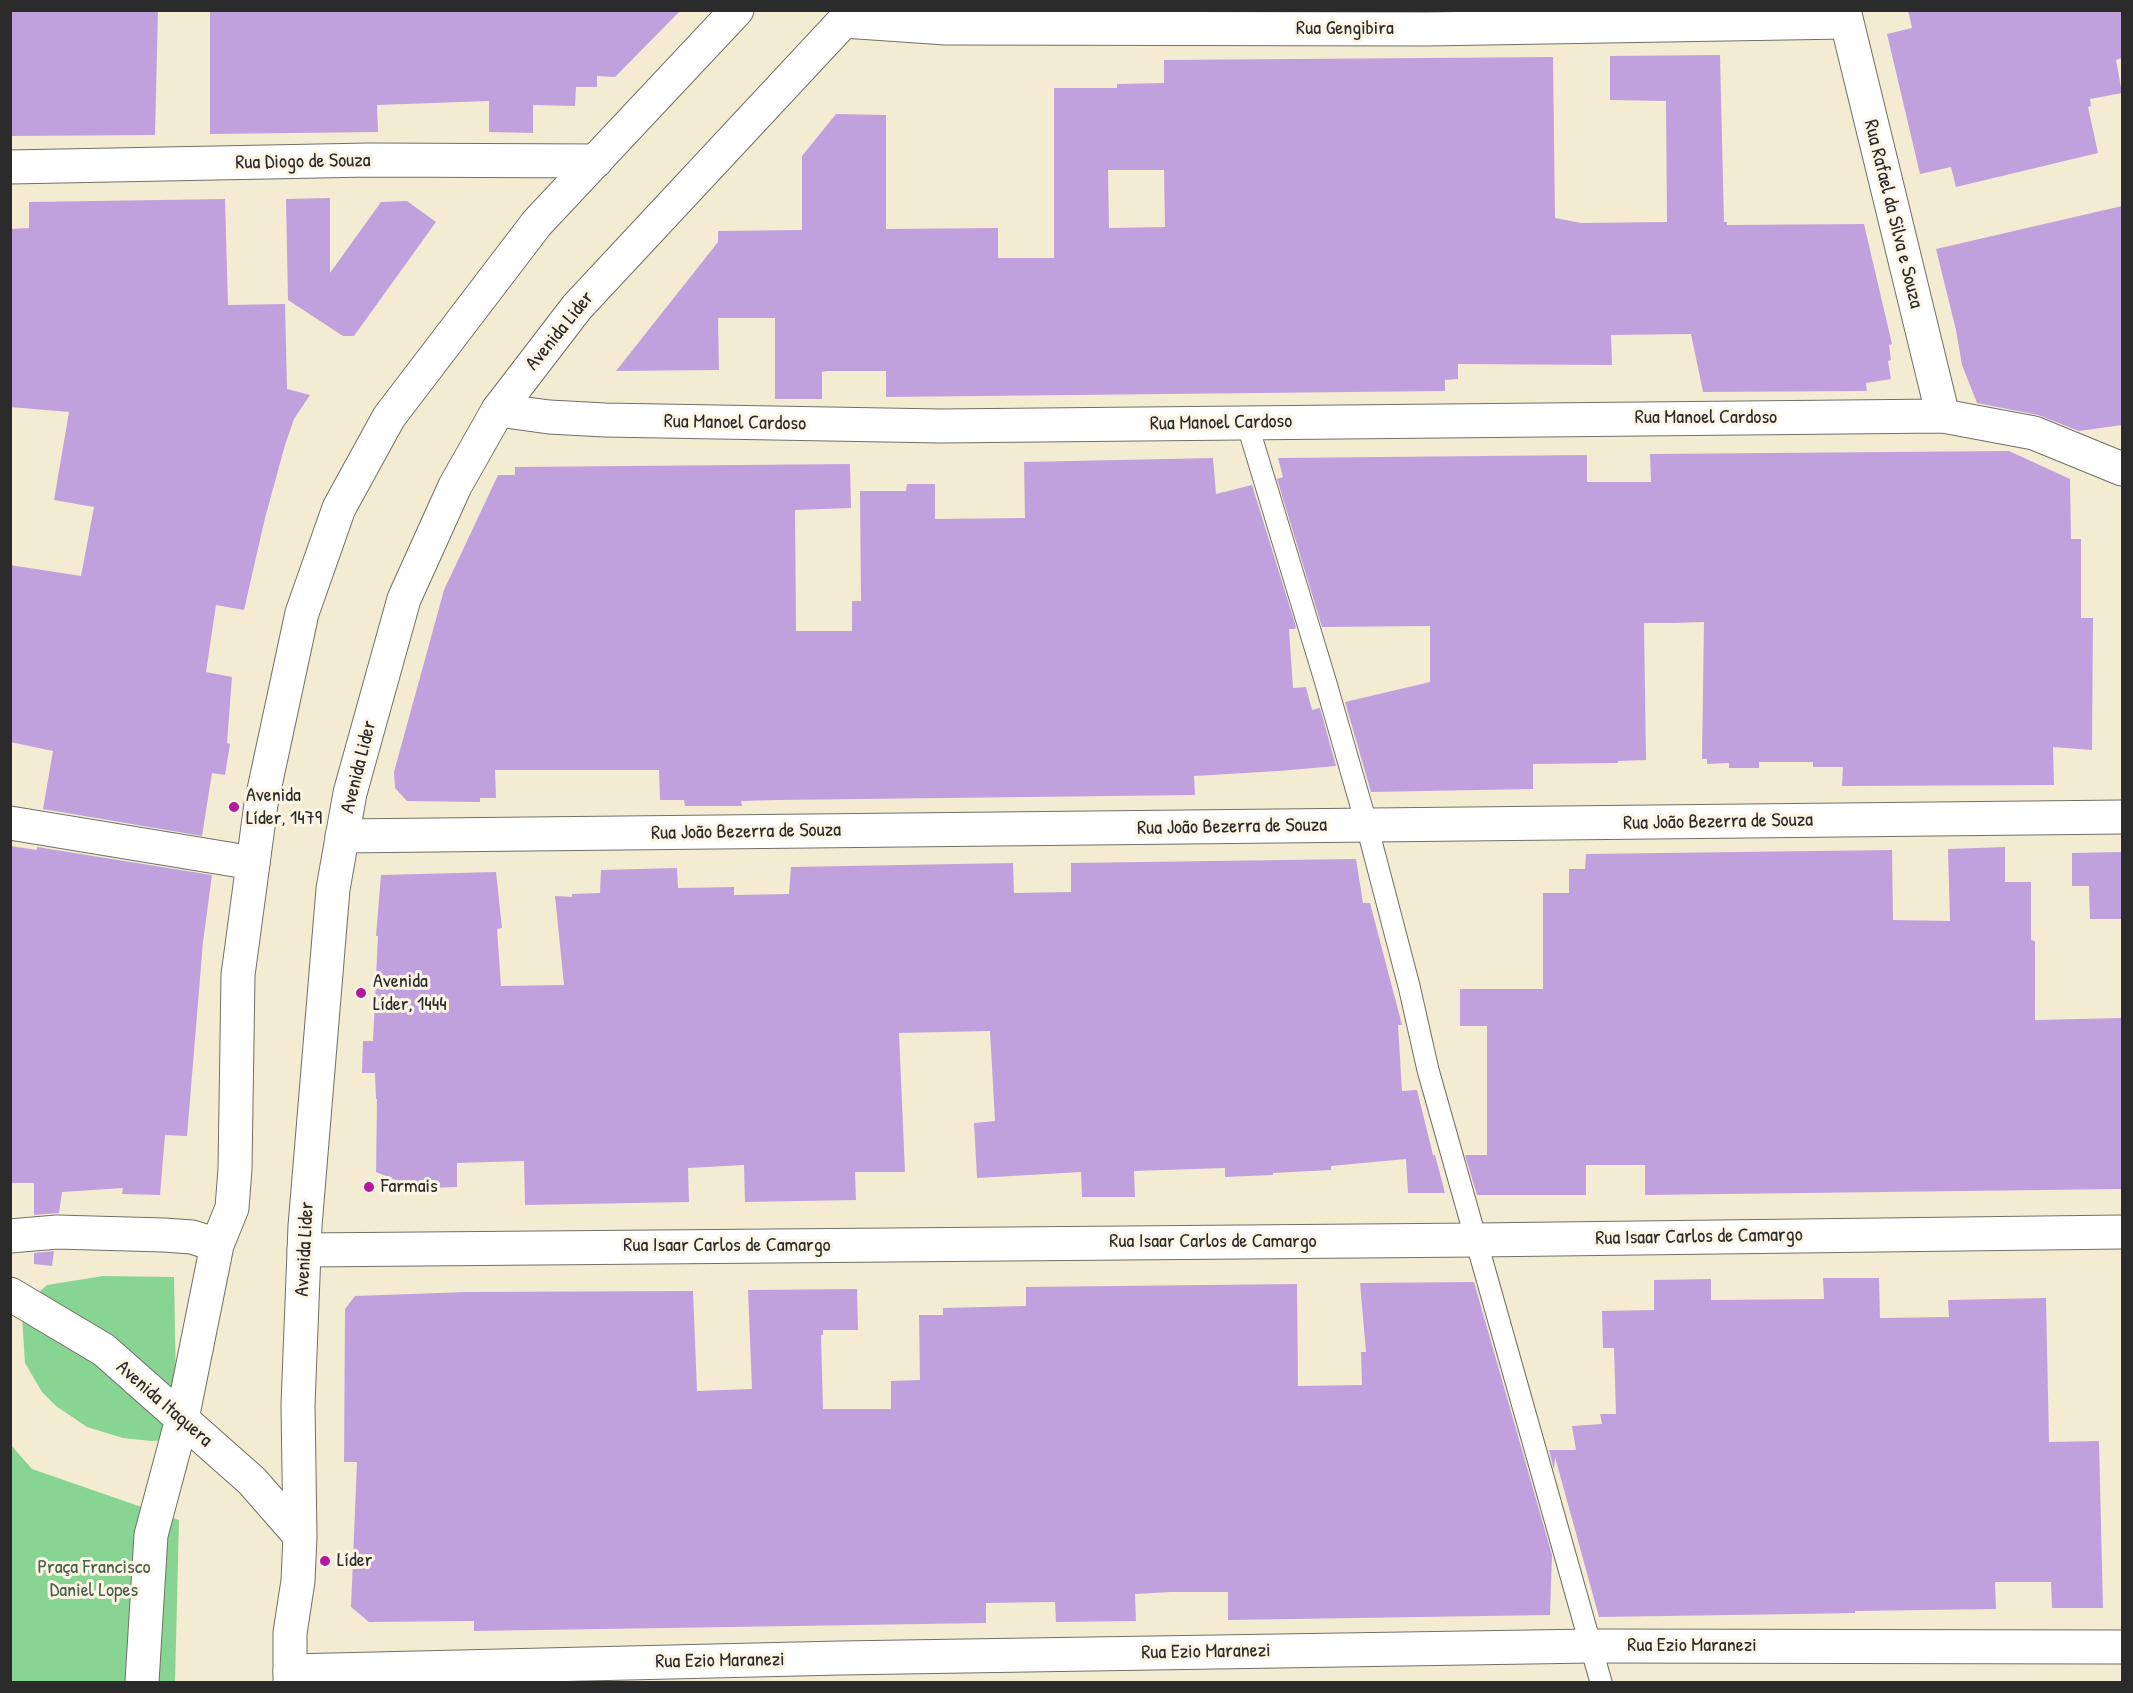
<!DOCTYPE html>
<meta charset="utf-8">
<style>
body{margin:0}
#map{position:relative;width:2133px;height:1693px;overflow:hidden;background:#f3ecd3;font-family:"Patrick Hand",sans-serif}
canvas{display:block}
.frame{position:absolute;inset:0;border:12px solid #2b2b2b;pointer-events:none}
</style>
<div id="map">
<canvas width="2133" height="1693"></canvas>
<div class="frame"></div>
</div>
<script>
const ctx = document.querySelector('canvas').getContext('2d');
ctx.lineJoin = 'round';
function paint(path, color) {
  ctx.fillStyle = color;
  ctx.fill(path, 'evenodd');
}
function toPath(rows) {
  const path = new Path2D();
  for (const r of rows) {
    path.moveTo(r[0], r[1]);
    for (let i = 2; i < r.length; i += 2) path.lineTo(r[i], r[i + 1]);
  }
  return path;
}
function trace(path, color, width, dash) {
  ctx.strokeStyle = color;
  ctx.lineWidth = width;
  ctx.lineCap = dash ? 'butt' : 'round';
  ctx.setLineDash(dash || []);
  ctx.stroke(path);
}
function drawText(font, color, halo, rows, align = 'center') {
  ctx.font = font + ' "Patrick Hand",sans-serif';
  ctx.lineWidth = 6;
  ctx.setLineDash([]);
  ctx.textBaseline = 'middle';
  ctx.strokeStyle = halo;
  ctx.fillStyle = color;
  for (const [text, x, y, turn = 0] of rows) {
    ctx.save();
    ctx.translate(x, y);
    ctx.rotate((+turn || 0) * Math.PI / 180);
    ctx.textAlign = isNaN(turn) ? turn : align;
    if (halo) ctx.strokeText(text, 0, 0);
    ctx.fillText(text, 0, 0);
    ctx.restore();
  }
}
paint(toPath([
 [103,1276,174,1277,177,1440,151,1441,123,1438,87,1427,56,1406,42,1392,25,1363,22,1317,29,1301,47,1285],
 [10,1444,32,1469,179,1520,175,1682,11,1682]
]), '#88d492');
paint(toPath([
 [10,10,158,10,155,135,10,136],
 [210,10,681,10,615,77,597,76,597,87,576,87,575,106,533,105,533,133,489,132,489,101,377,105,378,132,210,134],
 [1908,10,2122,10,2122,58,2116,60,2122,93,2090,99,2091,106,2088,107,2098,153,1956,187,1951,167,1920,174,1887,34,1912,28],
 [1720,55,1724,222,1727,222,1727,225,1864,224,1892,344,1889,345,1891,360,1888,361,1891,379,1866,383,1867,391,1703,392,1691,334,1611,335,1612,365,1458,364,1458,379,1445,380,1445,391,886,397,886,371,827,371,822,372,822,399,775,399,775,318,718,318,719,370,616,371,718,242,718,231,802,230,802,156,836,114,886,115,886,229,998,228,998,258,1054,258,1054,88,1117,88,1117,84,1164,83,1164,60,1553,57,1555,218,1581,223,1667,222,1666,101,1610,100,1610,56],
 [1108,170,1164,170,1165,227,1109,228],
 [330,198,330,273,381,202,407,201,436,222,354,336,343,336,288,300,286,199],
 [225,199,228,305,285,304,287,389,310,395,294,419,285,445,265,518,244,610,216,605,206,672,232,677,227,743,230,744,225,775,212,773,202,836,43,809,53,751,10,742,10,565,81,576,94,507,54,500,69,412,10,407,10,229,29,228,29,202],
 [2122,206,2122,425,2079,431,2038,415,1977,403,1962,365,1956,330,1936,249],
 [2009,451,2070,479,2071,539,2081,539,2081,618,2093,618,2092,750,2053,747,2054,785,1842,786,1843,767,1813,767,1813,762,1759,762,1759,768,1729,768,1729,763,1707,764,1707,759,1702,759,1704,622,1673,623,1644,623,1646,760,1618,761,1618,763,1533,764,1533,789,1371,792,1345,702,1430,682,1430,626,1322,627,1277,479,1283,477,1278,458,1587,455,1587,482,1651,482,1650,454],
 [1213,458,1216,494,1252,485,1296,627,1295,629,1289,629,1293,688,1306,687,1312,710,1320,708,1336,766,1279,771,1194,776,1195,795,779,800,741,801,742,806,685,806,684,800,660,800,659,770,495,770,496,798,480,798,480,802,407,801,395,788,394,772,444,590,498,475,515,475,515,467,850,464,851,508,795,510,796,631,852,631,852,601,861,601,860,491,906,491,907,484,935,484,935,519,1025,518,1024,462],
 [10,846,37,850,37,847,212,875,203,942,187,1136,165,1135,160,1195,122,1194,123,1188,62,1192,59,1213,34,1215,34,1183,10,1183],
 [2005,847,2005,882,2031,882,2031,940,2035,941,2035,1020,2122,1018,2122,1189,1645,1195,1645,1165,1586,1165,1586,1195,1477,1195,1465,1155,1487,1155,1487,1026,1460,1026,1460,989,1543,989,1543,893,1569,893,1569,869,1585,869,1586,854,1892,850,1893,920,1950,921,1948,849],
 [2122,852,2122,919,2090,919,2089,886,2072,886,2072,853],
 [1356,859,1363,903,1370,903,1402,1025,1398,1025,1402,1091,1417,1090,1433,1155,1435,1155,1445,1193,1408,1193,1406,1159,1331,1166,1331,1170,1273,1173,1273,1175,1225,1177,1225,1168,1134,1171,1135,1197,1082,1197,1081,1172,977,1178,974,1123,995,1121,990,1031,899,1033,905,1172,855,1172,856,1200,745,1202,744,1165,688,1168,689,1202,525,1205,524,1161,457,1163,457,1187,403,1189,403,1183,376,1172,377,1099,376,1099,375,1073,362,1073,363,1041,373,1041,378,936,376,936,381,875,496,872,502,928,497,929,501,986,564,985,555,896,572,897,572,894,600,893,601,870,677,868,678,888,734,887,734,895,789,894,791,867,1013,863,1014,893,1071,892,1071,863],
 [54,1251,52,1266,34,1264,34,1253],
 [1823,1278,1879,1278,1880,1318,1949,1317,1948,1300,2046,1298,2049,1442,2099,1441,2103,1608,2052,1608,2051,1582,1995,1582,1996,1609,1855,1611,1855,1613,1798,1614,1599,1617,1555,1457,1554,1470,1549,1450,1576,1450,1572,1426,1602,1424,1600,1414,1616,1414,1614,1348,1603,1348,1602,1311,1654,1310,1654,1280,1711,1279,1711,1300,1824,1299],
 [1474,1282,1552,1555,1550,1615,1228,1620,1228,1592,1171,1592,1135,1594,1136,1621,1056,1622,1055,1602,986,1603,986,1623,474,1631,474,1621,369,1622,351,1607,357,1462,344,1462,345,1309,355,1296,466,1292,693,1291,697,1391,752,1389,748,1290,857,1289,858,1330,823,1330,823,1335,821,1335,823,1409,891,1409,891,1381,920,1380,919,1315,943,1315,943,1308,1026,1306,1026,1287,1297,1284,1298,1386,1362,1385,1361,1352,1366,1352,1360,1283]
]), '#c1a1dd');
const lane = toPath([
 [1247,423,1325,680,1367,826,1409,986,1428,1070,1601,1682]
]);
const street = toPath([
 [1844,10,1943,416],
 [844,21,946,28,1427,29,1846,22],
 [10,167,370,160,596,161],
 [498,410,549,417,605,420,941,426,1943,416,2034,433,2122,469],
 [10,823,253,863],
 [342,836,2122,817],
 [304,1250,1477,1240,2122,1232],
 [290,1671,840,1658,1592,1646,2122,1647]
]);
const primary = toPath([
 [10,1236,57,1232,164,1235,192,1237,217,1245],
 [10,1294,104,1350,252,1481,300,1536],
 [142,1682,151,1535,182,1419,217,1245,232,1208,235,1169,238,975,261,804,302,613,339,508,389,417,537,223,737,10],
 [290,1682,290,1633,298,1581,300,1536,298,1405,305,1226,333,889,350,793,404,599,455,486,498,410,577,307,854,10]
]);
trace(lane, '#716f66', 23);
trace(street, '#716f66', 35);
trace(primary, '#716f66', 35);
trace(lane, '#fff', 21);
trace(street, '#fff', 33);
trace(primary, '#fff', 33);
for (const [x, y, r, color] of [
 [234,807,6,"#b5179e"],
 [361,993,6,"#b5179e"],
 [369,1187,6,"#b5179e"],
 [325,1561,6,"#b5179e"]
]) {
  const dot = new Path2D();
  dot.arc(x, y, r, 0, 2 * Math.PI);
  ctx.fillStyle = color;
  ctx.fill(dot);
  trace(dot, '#fcf5e5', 2);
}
drawText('20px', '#2b2b2b', '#fcf5e5', [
 ["Rua Gengibira",1345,29],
 ["Rua Diogo de Souza",303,162,-1],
 ["Rua Rafael da Silva e Souza",1893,214,76],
 ["Avenida Lider",560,331,-51],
 ["Rua Manoel Cardoso",1706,418],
 ["Rua Manoel Cardoso",735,423,1],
 ["Rua Manoel Cardoso",1221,423,-1],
 ["Avenida Lider",359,767,-76],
 ["Rua João Bezerra de Souza",1718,822,-1],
 ["Rua João Bezerra de Souza",1232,827,-1],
 ["Rua João Bezerra de Souza",746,832,-1],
 ["Rua Isaar Carlos de Camargo",1699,1237,-1],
 ["Rua Isaar Carlos de Camargo",1213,1242],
 ["Rua Isaar Carlos de Camargo",727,1246],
 ["Avenida Lider",305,1249,-87],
 ["Avenida Itaquera",164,1404,41],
 ["Rua Ezio Maranezi",1692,1646],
 ["Rua Ezio Maranezi",1206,1652,-1],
 ["Rua Ezio Maranezi",720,1661,-1]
]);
drawText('20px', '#2b2b2b', '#fcf5e5', [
 ["Avenida",246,796],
 ["Líder, 1479",246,819],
 ["Avenida",373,982],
 ["Líder, 1444",373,1005],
 ["Farmais",381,1187],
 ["Líder",337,1561]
], 'left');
drawText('20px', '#475e4a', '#fcf5e5', [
 ["Praça Francisco",94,1568],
 ["Daniel Lopes",94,1591]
]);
</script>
